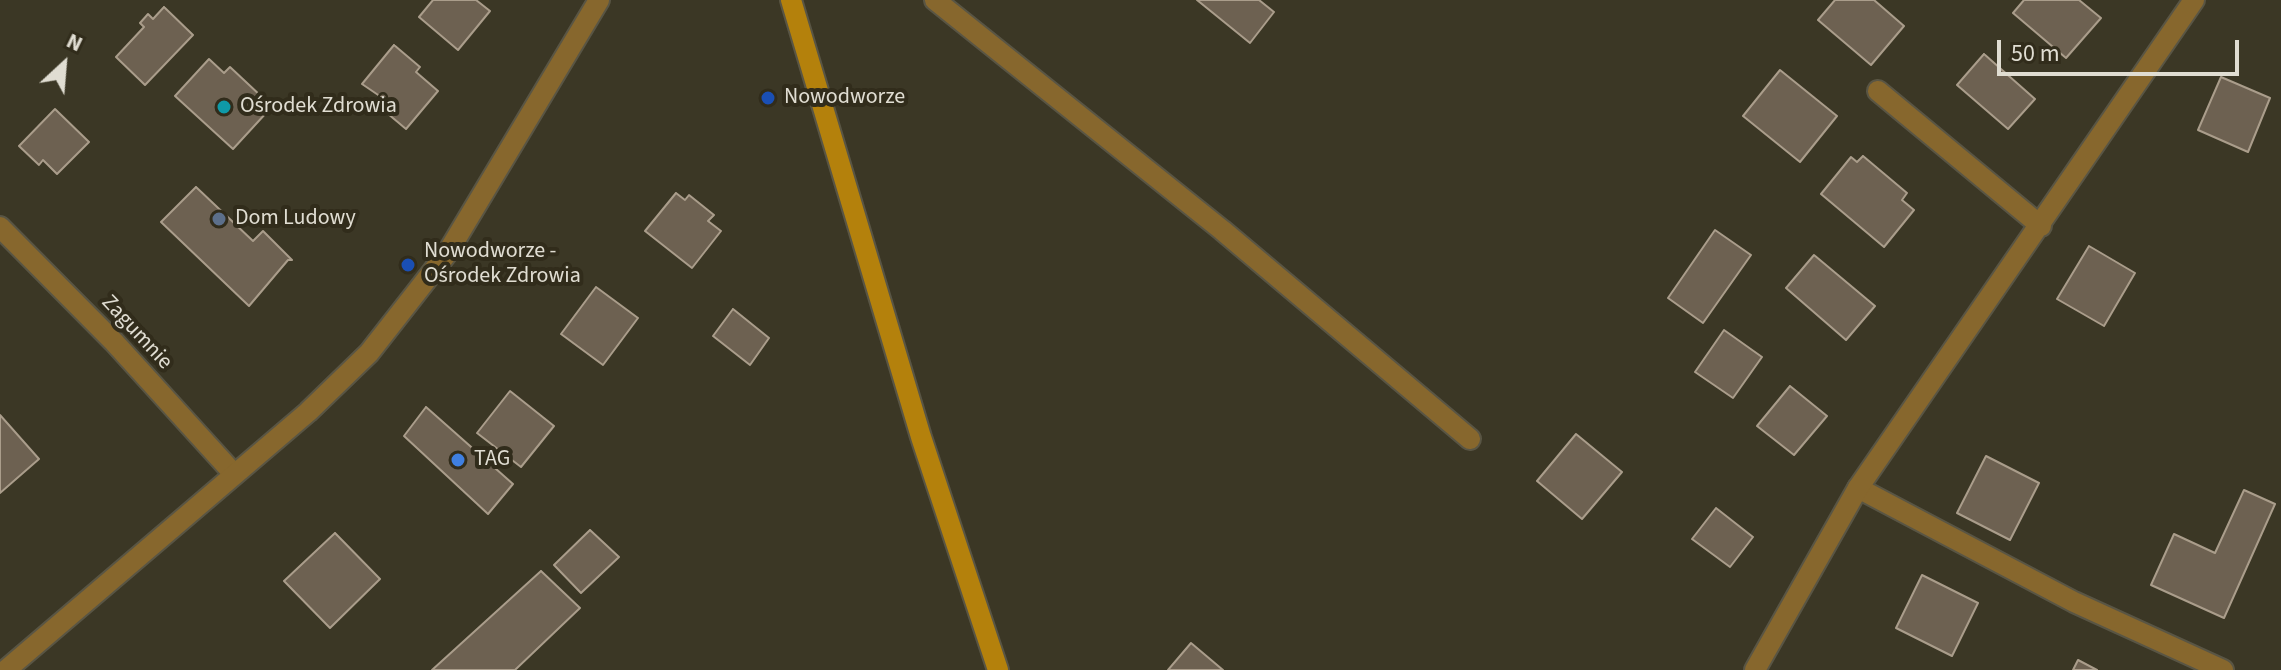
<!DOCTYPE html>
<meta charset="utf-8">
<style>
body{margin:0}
#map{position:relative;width:2281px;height:670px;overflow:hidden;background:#3b3725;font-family:"Source Sans 3",sans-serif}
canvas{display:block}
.north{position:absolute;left:24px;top:24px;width:80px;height:80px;-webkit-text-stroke:6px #312c1b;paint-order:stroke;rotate:26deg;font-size:22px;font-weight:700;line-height:32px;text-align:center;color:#e0ddd2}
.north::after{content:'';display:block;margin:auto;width:28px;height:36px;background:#e0ddd2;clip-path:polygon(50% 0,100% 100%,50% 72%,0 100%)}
.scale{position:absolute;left:1997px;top:40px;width:242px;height:36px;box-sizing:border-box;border:4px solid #e0ddd2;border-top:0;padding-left:10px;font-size:24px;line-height:28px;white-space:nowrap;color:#e0ddd2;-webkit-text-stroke:6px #312c1b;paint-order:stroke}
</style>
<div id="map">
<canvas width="2281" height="670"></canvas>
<div class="north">N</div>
<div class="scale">50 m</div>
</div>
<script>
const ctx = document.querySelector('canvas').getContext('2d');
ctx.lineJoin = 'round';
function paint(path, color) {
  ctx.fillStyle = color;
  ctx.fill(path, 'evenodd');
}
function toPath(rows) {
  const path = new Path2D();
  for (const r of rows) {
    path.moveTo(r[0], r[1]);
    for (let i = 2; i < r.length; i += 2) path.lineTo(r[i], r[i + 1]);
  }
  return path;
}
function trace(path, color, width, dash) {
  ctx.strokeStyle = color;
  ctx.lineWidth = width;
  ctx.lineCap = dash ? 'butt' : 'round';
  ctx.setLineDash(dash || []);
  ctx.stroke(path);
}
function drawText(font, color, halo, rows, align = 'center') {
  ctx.font = font + ' "Source Sans 3",sans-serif';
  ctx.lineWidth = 8;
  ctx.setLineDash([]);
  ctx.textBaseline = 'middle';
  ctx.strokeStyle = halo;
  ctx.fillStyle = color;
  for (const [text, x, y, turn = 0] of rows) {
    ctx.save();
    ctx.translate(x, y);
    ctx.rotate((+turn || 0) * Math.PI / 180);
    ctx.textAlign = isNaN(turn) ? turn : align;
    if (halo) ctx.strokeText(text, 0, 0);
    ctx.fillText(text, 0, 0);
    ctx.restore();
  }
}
const building = toPath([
 [433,0,476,0,490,11,458,50,419,17,433,0],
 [1197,0,1259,0,1274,12,1250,43,1197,0],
 [1835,0,1874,0,1904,26,1871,65,1818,20,1835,0],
 [2024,0,2079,0,2101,18,2066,58,2013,13,2024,0],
 [164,7,193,35,145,85,116,57,144,27,140,23,148,14,153,19,164,7],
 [394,45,420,67,416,72,438,91,406,129,381,108,387,101,362,84,394,45],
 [1984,54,2035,99,2008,129,1957,85,1984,54],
 [209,59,224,73,230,67,262,97,257,102,267,112,233,149,175,96,209,59],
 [1780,70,1837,116,1800,162,1743,116,1780,70],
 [2221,77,2270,98,2248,152,2198,130,2221,77],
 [55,109,89,142,57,174,43,160,39,165,19,146,55,109],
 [1863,156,1907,193,1902,200,1914,210,1884,247,1821,194,1851,157,1857,162,1863,156],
 [196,187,253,241,263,231,292,260,288,260,249,306,161,222,196,187],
 [676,193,685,200,689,195,714,215,708,221,721,231,692,268,645,231,676,193],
 [1715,230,1751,255,1703,323,1668,298,1715,230],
 [2089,246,2135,273,2104,326,2057,299,2089,246],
 [1814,255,1875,306,1846,340,1786,288,1814,255],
 [596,287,638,318,603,365,561,334,596,287],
 [733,309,769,338,750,365,713,336,733,309],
 [1724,330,1762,357,1733,398,1695,372,1724,330],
 [1790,386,1827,416,1794,455,1757,426,1790,386],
 [510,391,554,426,521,467,477,433,510,391],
 [426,407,513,484,488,514,404,436,426,407],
 [0,415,39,459,0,493,0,415],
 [1576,434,1622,472,1582,519,1537,481,1576,434],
 [1986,456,2039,483,2010,540,1957,513,1986,456],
 [2244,490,2275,504,2224,618,2151,585,2174,534,2215,553,2244,490],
 [1716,508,1753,537,1730,567,1692,539,1716,508],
 [590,530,619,557,581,593,554,565,590,530],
 [335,533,380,579,330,628,284,581,335,533],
 [541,571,580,608,515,670,432,670,541,571],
 [1922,575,1978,603,1952,656,1896,628,1922,575],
 [1191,643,1223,670,1168,670,1191,643],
 [2078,660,2097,670,2073,670,2078,660]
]);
paint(building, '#6d6151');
trace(building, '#aa9d8b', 2);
const service = toPath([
 [935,0,1222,230,1470,439],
 [1858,488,2074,602,2223,670]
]);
const minor = toPath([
 [1878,91,2041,226],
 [0,227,114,342,234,474],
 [1755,670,1858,488,2194,0]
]);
const tertiary = toPath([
 [6,670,308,412,369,353,448,252,599,0]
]);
const secondary = toPath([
 [791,0,921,437,998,670]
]);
trace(service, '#595544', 24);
trace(minor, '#595544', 24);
trace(tertiary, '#595544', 24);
trace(secondary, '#595544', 24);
trace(service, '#87672d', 20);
trace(minor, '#87672d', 20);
trace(tertiary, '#87672d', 20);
trace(secondary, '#b4810c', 20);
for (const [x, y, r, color] of [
 [768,98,8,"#1a4fb4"],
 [224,107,8,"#0f9aa8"],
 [219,219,8,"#5c6f8a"],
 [408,265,8,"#1a4fb4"],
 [458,460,8,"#3f7fe0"]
]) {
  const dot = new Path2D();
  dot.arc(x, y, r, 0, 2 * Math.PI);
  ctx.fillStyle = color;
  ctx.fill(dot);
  trace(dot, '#312c1b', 3);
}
drawText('22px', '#e0ddd2', '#312c1b', [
 ["Nowodworze",784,98],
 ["Ośrodek Zdrowia",240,107],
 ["Dom Ludowy",235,219],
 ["Nowodworze -",424,252],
 ["Ośrodek Zdrowia",424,277],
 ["TAG",474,460]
], 'left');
drawText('22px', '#e0ddd2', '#312c1b', [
 ["Zagumnie",136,333,47]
]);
</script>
